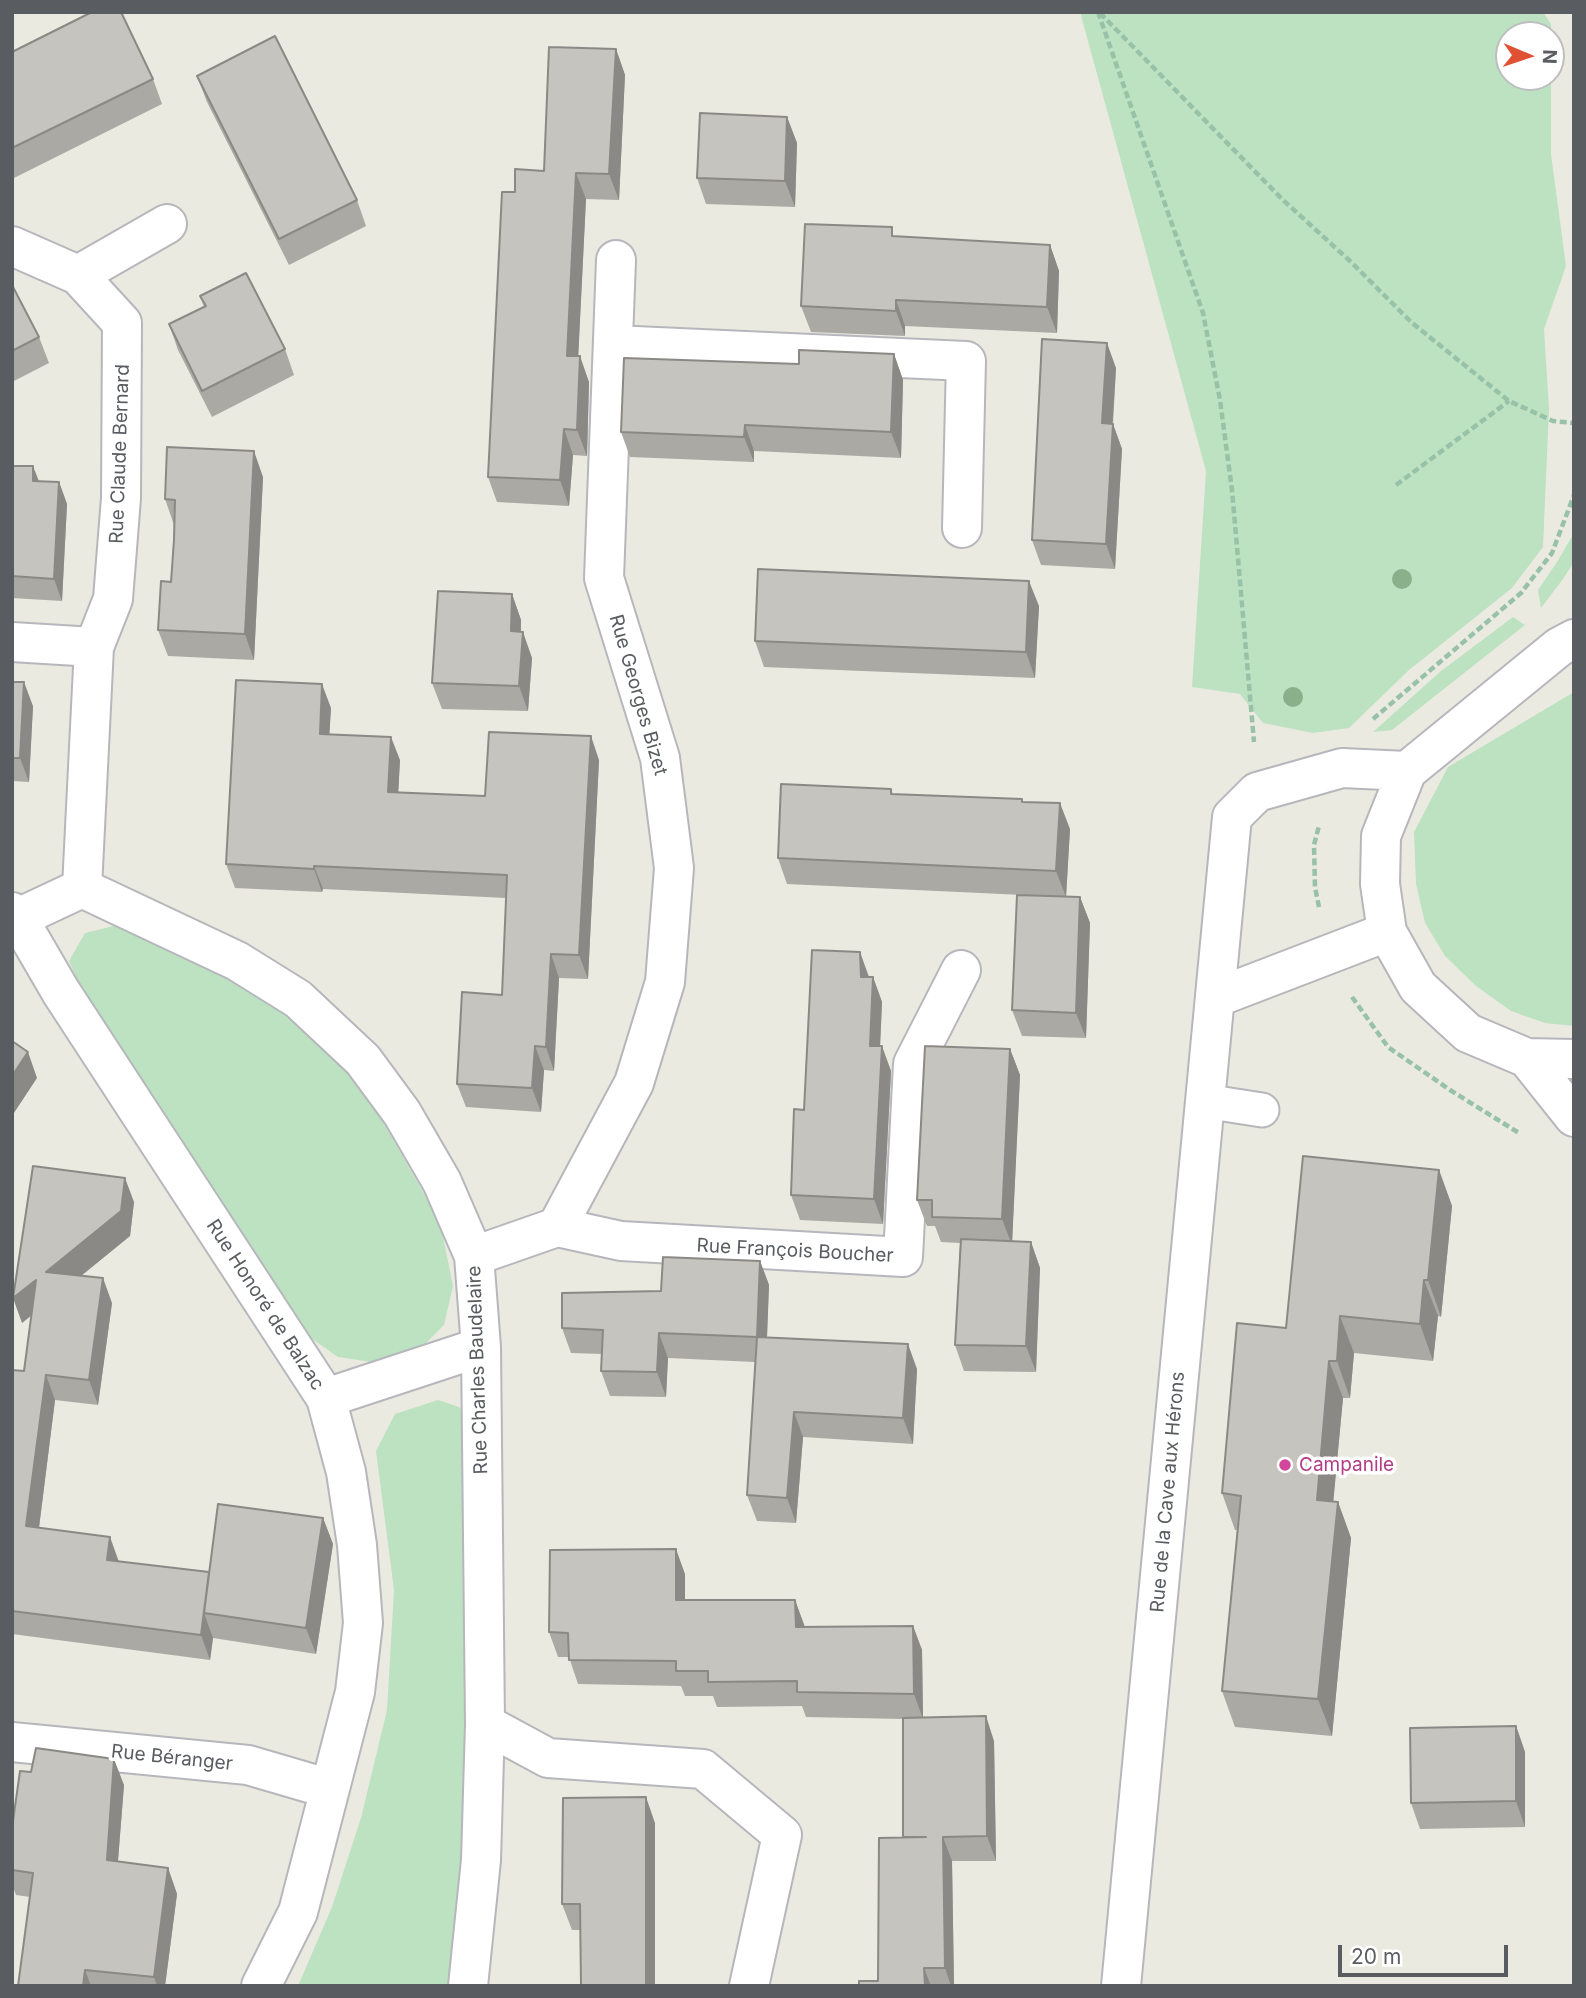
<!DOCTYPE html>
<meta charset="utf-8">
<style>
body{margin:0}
#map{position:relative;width:1586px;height:1998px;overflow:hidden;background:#ebeae0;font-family:Inter,sans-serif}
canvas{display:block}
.frame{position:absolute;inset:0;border:14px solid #595c61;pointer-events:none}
.north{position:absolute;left:1495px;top:21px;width:70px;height:70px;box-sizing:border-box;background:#fff;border:2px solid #bdbec0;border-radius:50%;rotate:92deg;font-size:19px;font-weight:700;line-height:28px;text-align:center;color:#595c61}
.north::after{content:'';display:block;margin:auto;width:24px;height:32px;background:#df5132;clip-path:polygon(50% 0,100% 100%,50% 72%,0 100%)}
.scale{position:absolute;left:1338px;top:1945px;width:170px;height:32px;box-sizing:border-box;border:4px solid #595c61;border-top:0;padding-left:9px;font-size:21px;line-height:24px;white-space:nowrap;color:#595c61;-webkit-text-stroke:5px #fff;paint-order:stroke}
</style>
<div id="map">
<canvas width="1586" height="1998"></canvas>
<div class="frame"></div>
<div class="north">N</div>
<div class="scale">20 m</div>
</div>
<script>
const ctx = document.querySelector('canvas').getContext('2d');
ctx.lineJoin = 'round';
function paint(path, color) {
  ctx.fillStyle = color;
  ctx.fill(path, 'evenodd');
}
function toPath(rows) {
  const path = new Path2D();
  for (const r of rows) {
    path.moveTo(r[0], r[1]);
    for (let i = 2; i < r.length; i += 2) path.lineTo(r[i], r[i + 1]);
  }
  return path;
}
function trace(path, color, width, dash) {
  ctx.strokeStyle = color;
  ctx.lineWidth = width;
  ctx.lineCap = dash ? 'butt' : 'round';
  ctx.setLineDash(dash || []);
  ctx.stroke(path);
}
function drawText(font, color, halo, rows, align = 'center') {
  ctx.font = font + ' Inter,sans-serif';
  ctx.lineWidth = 7;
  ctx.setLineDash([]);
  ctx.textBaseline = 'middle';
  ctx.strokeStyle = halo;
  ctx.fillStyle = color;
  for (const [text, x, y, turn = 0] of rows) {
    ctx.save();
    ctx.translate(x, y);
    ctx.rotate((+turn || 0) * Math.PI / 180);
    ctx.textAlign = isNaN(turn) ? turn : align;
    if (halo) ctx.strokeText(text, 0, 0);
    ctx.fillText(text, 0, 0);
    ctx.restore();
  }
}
paint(toPath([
 [1080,12,1543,12,1551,24,1551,35,1509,35,1509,77,1551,77,1551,154,1566,266,1544,329,1549,409,1543,547,1512,588,1409,670,1349,728,1313,733,1263,723,1240,694,1192,687,1206,471],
 [1574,533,1574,562,1563,579,1541,608,1538,590,1557,562],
 [1513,617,1525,625,1392,730,1373,732,1441,671],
 [1574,692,1574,1026,1545,1023,1511,1011,1476,986,1445,956,1425,923,1416,884,1414,832,1448,767],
 [118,925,214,966,295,1014,358,1078,440,1222,453,1286,444,1325,420,1349,384,1364,338,1357,305,1334,91,1012,69,961,85,933],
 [438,1400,459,1407,473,1423,476,1731,451,1986,298,1986,332,1907,361,1818,387,1710,394,1590,376,1451,395,1414]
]), '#bde2c1');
const service = toPath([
 [1204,1101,1262,1110]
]);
const minor = toPath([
 [12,246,78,275,122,323,121,498,113,599,94,647,82,888],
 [78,275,167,224],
 [613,345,966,361,962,528],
 [1574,639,1559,647,1407,771,1381,836,1380,884,1387,932,1418,987,1468,1033,1527,1058,1574,1059],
 [12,642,94,647],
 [12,912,18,918,61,992,326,1398,346,1472,357,1545,363,1623,355,1692,298,1912,261,1986],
 [18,918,82,888,237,961,298,999,363,1060,402,1113,442,1182,474,1256,481,1347,485,1724,481,1860,468,1986],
 [1215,998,1387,932],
 [1527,1058,1574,1117],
 [557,1227,621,1241,903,1257,913,1064,961,970],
 [474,1256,557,1227,634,1083,665,982,674,868,660,758,604,578,616,260],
 [326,1398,481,1347],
 [485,1724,548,1758,703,1769,782,1835,749,1986],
 [12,1742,248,1765,330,1789],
 [1121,1986,1232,817,1257,792,1342,768,1407,771]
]);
trace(service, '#b6b7bc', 37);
trace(minor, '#b6b7bc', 42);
trace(toPath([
 [1098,12,1203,313,1220,400,1232,490,1254,742],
 [1100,13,1283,200,1350,261,1411,322,1509,401,1553,421,1574,423],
 [1396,485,1509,401],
 [1373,719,1521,593,1552,553,1574,495],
 [1319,907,1315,887,1314,845,1319,826],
 [1352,997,1388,1047,1450,1090,1519,1133]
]), '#97c2a8', 4.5, [7, 3.5]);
trace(service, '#fff', 33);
trace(minor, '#fff', 38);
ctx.fillStyle = '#89b08a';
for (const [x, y] of [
 [1402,579],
 [1293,697]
]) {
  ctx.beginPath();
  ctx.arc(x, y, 10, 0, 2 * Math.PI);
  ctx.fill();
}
paint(toPath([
 [616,49,625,75,619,200,586,199,578,356,589,382,587,456,573,455,569,506,497,502,488,477,544,171],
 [12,52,153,79,162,104,12,179],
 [197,76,357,200,366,226,289,265,207,102],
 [787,117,797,143,795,207,706,204,697,178],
 [896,236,1050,245,1059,271,1057,333,905,326,905,336,811,332,801,306],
 [12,285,39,337,49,363,12,382],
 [200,296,285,349,294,375,212,417,178,350,169,324,204,307],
 [894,354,903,380,901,458,754,451,754,462,630,457,621,432,799,364],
 [1116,368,1113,424,1122,449,1115,569,1041,565,1032,540],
 [12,466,39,481,59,482,67,504,62,601,12,598],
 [263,477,254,660,168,656,158,630,171,582,174,525,165,499],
 [512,594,521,620,521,632,532,658,528,711,442,709,432,683],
 [1039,606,1035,678,764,667,755,641],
 [12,682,33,706,29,782,12,781],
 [331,708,329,735,400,760,398,793,485,796,599,760,588,979,559,978,554,1071,544,1070,541,1112,466,1107,457,1084,502,995,506,898,323,889,322,892,235,888,226,864],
 [891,789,893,794,1022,799,1023,802,1070,829,1066,897,787,884,778,858],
 [1080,897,1090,923,1086,1038,1022,1036,1012,1010],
 [869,977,873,977,882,1002,880,1046,891,1071,883,1224,800,1220,791,1195,804,1110],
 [1010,1049,1020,1075,1012,1241,1031,1242,1040,1268,1036,1372,964,1371,955,1345,960,1243,941,1242,935,1226,927,1226,917,1200],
 [1439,1170,1452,1206,1441,1317,1438,1316,1433,1361,1354,1353,1350,1398,1343,1398,1333,1501,1338,1502,1351,1538,1332,1736,1235,1727,1222,1691,1237,1530,1235,1530,1222,1493,1286,1328],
 [134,1202,130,1236,81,1276,112,1303,98,1405,55,1400,39,1528,119,1561,209,1572,323,1518,333,1544,316,1654,213,1638,210,1660,12,1634,12,1370,24,1371,32,1315,22,1323],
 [760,1261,769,1285,767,1337,917,1369,913,1444,803,1437,796,1523,757,1521,747,1495,755,1362,668,1358,666,1397,610,1396,601,1371,602,1354,571,1353,562,1328,661,1291],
 [685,1574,685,1600,795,1600,805,1627,913,1626,922,1650,923,1717,994,1741,996,1861,952,1861,954,1986,859,1986,878,1981,904,1837,903,1719,806,1717,802,1706,717,1707,713,1696,685,1696,681,1686,578,1684,569,1657,558,1657,549,1632],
 [1516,1726,1525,1752,1525,1827,1420,1829,1411,1803],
 [124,1785,118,1861,168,1868,177,1894,165,1986,18,1986,30,1897,16,1895,12,1884,12,1828],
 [655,1823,655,1986,581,1986,580,1930,572,1930,562,1904]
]), '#aaa9a3');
paint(toPath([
 [616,49,625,75,619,200,609,174],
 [787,117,797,143,795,207,785,181],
 [576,173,586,199,577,382,567,356],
 [1050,245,1059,271,1057,333,1047,307],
 [896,300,905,326,905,336,896,311],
 [1107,343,1116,368,1111,448,1102,423],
 [894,354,903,380,901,458,891,432],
 [580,356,589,382,587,456,577,430],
 [1113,424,1122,449,1115,569,1106,544],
 [745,425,754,451,754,462,744,437],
 [564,429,573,455,569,506,560,480],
 [254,451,263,477,254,660,245,634],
 [33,466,42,489,33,481],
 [59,482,67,504,62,601,54,579],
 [1029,581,1039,606,1035,678,1026,652],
 [512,594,521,620,520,657,511,631],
 [523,632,532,658,528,711,519,686],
 [24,682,33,706,29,782,20,758],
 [322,684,331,708,328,758,320,734],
 [591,736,599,760,588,979,579,955],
 [391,737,400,760,397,816,388,792],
 [1060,803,1070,829,1066,897,1056,871],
 [314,866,323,889,322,892,314,869],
 [1080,897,1090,923,1086,1038,1076,1013],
 [860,952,869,977,861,977],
 [551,954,559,978,554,1071,546,1047],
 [873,977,882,1002,879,1070,870,1046],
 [535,1046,544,1070,541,1112,532,1088],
 [882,1046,891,1071,883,1224,874,1199],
 [1010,1049,1020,1075,1012,1245,1002,1219],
 [28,1052,37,1078,12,1116,12,1076],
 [1439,1170,1452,1206,1441,1317,1428,1280],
 [125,1178,134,1202,130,1236,55,1297,46,1272],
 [1031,1242,1040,1268,1036,1372,1026,1346],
 [760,1261,769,1285,766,1362,757,1337],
 [103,1278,112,1303,98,1405,89,1380],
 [36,1280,45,1304,22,1323,13,1298],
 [1424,1280,1438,1316,1433,1361,1420,1324],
 [1340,1316,1354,1353,1350,1398,1337,1361],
 [659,1333,668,1358,666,1397,657,1372],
 [908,1344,917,1369,913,1444,903,1418],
 [1329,1361,1343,1398,1330,1537,1317,1500],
 [46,1375,55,1400,36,1551,26,1526],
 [794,1412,803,1437,796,1523,787,1498],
 [1338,1502,1351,1538,1332,1736,1318,1699],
 [323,1518,333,1544,316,1654,306,1628],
 [110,1537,119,1562,107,1560],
 [676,1549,685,1574,685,1625,676,1600],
 [795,1600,804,1625,805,1651,796,1627],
 [204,1613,213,1638,210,1660,201,1635],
 [913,1626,922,1650,923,1719,914,1694],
 [986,1716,994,1741,996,1861,987,1836],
 [1516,1726,1525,1752,1525,1827,1516,1801],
 [114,1759,124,1785,116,1885,107,1860],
 [646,1797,655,1823,655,1986,646,1986],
 [943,1837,952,1861,954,1986,951,1986,945,1968],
 [168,1868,177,1894,165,1986,157,1986,154,1977],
 [924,1968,931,1986,925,1986],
 [85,1970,91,1986,83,1986]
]), '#8b8985');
const building = toPath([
 [92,12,121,12,153,79,12,148,12,52,92,12],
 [275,36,357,200,279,239,197,76,275,36],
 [549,47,616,49,609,174,576,173,567,356,580,356,577,430,564,429,560,480,488,477,502,192,515,192,515,169,544,171,549,47],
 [700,113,787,117,785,181,697,178,700,113],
 [805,224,892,227,892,236,1050,245,1047,307,896,300,896,311,801,306,805,224],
 [246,273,285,349,202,391,169,324,206,306,200,296,246,273],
 [12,285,39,337,12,351,12,285],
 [1042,339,1107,343,1102,423,1113,424,1106,544,1032,540,1042,339],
 [799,350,894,354,891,432,745,425,744,437,621,432,624,358,799,364,799,350],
 [167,447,254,451,245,634,158,630,161,581,171,582,174,540,175,500,165,499,167,447],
 [12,466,33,466,33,481,59,482,54,579,12,576,12,466],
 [758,569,1029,581,1026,652,755,641,758,569],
 [438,591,512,594,511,631,523,632,519,686,432,683,438,591],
 [236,680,322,684,320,734,391,737,388,792,485,796,489,732,591,736,579,955,551,954,546,1047,535,1046,532,1088,457,1084,462,992,502,995,507,875,314,866,314,869,226,864,236,680],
 [12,682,24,682,20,758,12,758,12,682],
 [781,784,891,789,891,794,1022,799,1022,802,1060,803,1056,871,778,858,781,784],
 [1017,895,1080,897,1076,1013,1012,1010,1017,895],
 [812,950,860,952,861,977,873,977,870,1046,882,1046,874,1199,791,1195,794,1109,804,1110,812,950],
 [12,1041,28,1052,12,1076,12,1041],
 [925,1046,1010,1049,1002,1219,932,1217,932,1200,917,1200,925,1046],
 [1303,1156,1439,1170,1428,1280,1424,1280,1420,1324,1340,1316,1337,1361,1329,1361,1317,1500,1338,1502,1318,1699,1222,1691,1241,1496,1222,1493,1237,1323,1286,1328,1303,1156],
 [33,1166,125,1178,121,1211,46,1272,103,1278,89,1380,46,1375,26,1526,110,1537,107,1560,209,1572,201,1635,12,1611,12,1370,24,1371,36,1280,13,1298,33,1166],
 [961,1239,1031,1242,1026,1346,955,1345,961,1239],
 [663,1257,760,1261,757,1337,659,1333,657,1372,601,1371,603,1330,562,1328,562,1293,661,1291,663,1257],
 [757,1337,908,1344,903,1418,794,1412,787,1498,747,1495,757,1337],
 [218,1504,323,1518,306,1628,204,1613,218,1504],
 [676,1549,676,1600,795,1600,796,1627,913,1626,914,1694,797,1692,797,1681,708,1682,708,1671,676,1671,676,1661,569,1660,568,1633,549,1632,550,1550,676,1549],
 [986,1716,987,1836,943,1837,945,1968,924,1968,925,1986,859,1986,859,1981,878,1981,879,1838,926,1837,903,1837,903,1718,986,1716],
 [1516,1726,1516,1801,1411,1803,1410,1728,1516,1726],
 [36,1748,114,1759,107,1860,168,1868,154,1977,85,1970,83,1986,18,1986,33,1873,12,1870,12,1828,20,1771,31,1772,36,1748],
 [646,1797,646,1986,581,1986,580,1904,562,1904,563,1798,646,1797]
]);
paint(building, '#c6c4be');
trace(building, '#8b8985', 2);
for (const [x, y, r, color] of [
 [1285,1465,7,"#d1479c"]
]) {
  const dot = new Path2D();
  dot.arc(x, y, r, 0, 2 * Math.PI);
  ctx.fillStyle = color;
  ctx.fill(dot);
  trace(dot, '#fff', 2.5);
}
drawText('19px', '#595c61', '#fff', [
 ["Rue Claude Bernard",120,454,-88],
 ["Rue Georges Bizet",638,695,74],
 ["Rue François Boucher",795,1251,3],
 ["Rue Honoré de Balzac",265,1305,57],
 ["Rue Charles Baudelaire",478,1370,-92],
 ["Rue de la Cave aux Hérons",1168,1492,-85],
 ["Rue Béranger",172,1758,6]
]);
drawText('19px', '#b23c85', '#fff', [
 ["Campanile",1299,1465]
], 'left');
</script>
